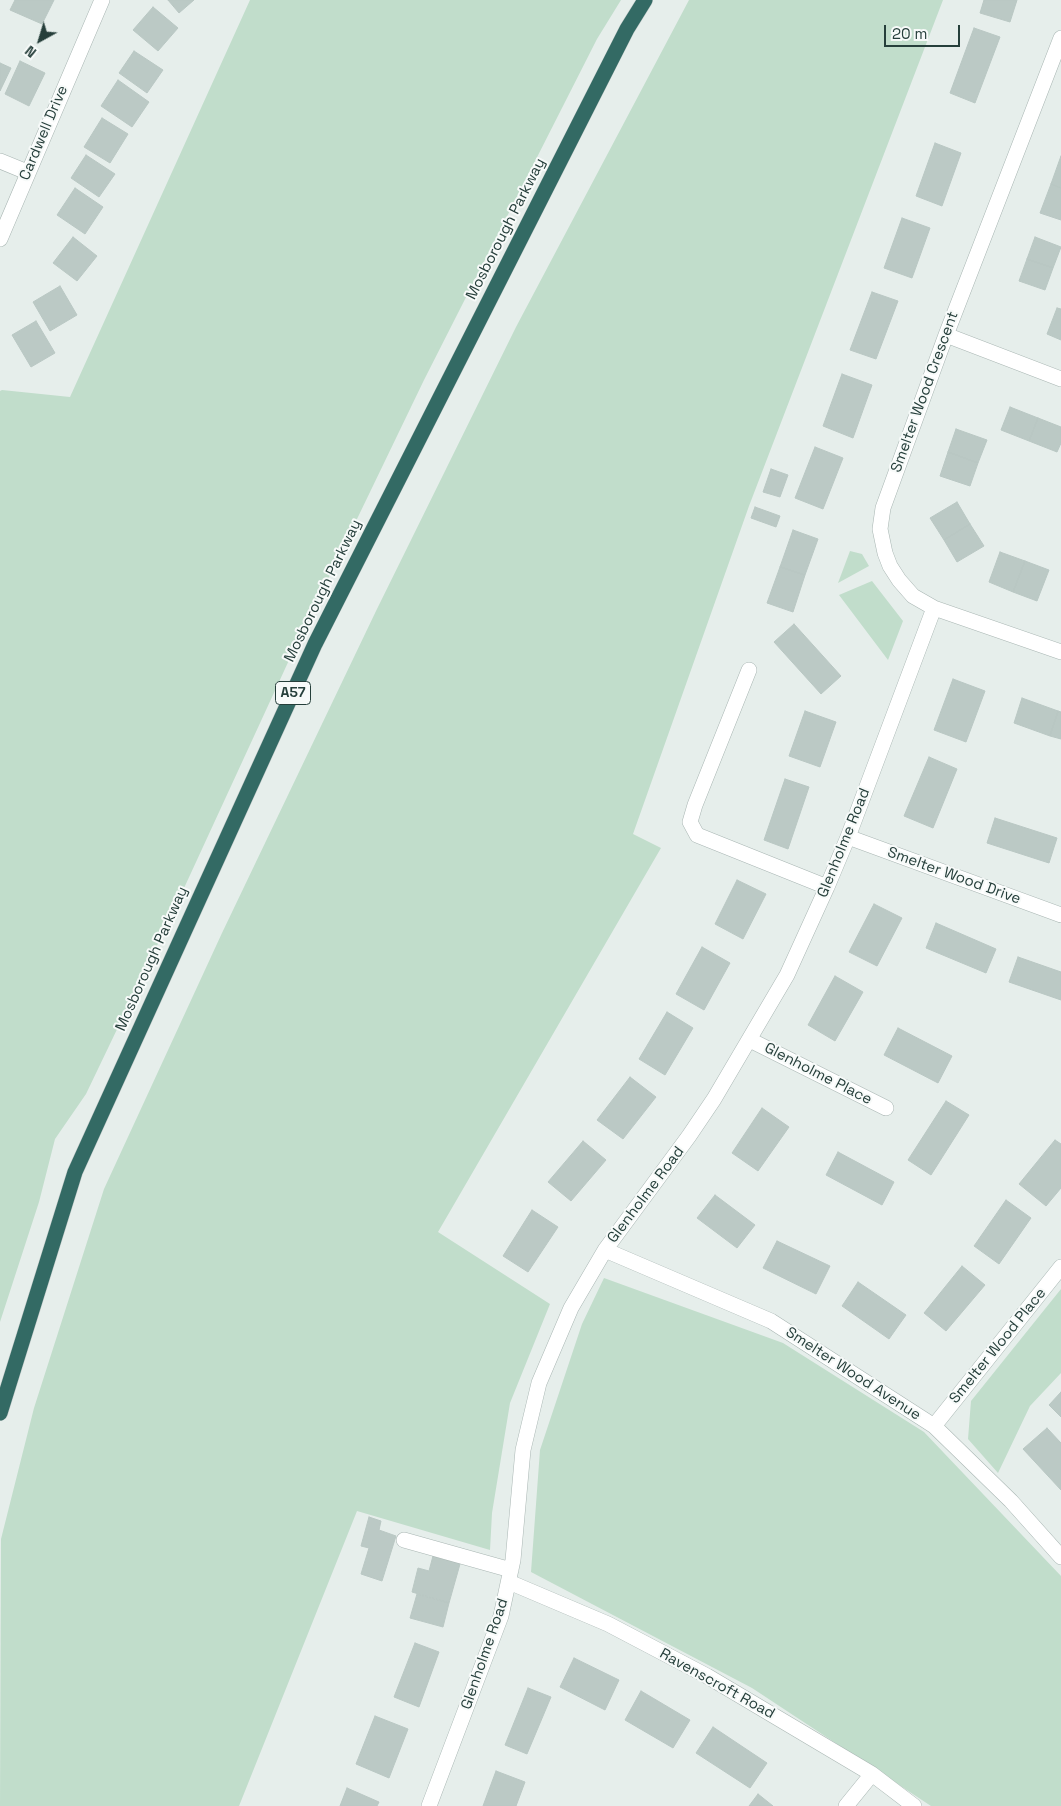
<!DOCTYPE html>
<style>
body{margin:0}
#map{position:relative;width:1061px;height:1806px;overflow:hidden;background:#e6eeeb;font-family:"Space Grotesk",sans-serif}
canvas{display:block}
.north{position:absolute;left:15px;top:15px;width:50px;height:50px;-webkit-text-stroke:4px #f7faf9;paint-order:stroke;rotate:219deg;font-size:14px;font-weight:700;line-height:20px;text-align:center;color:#263f3b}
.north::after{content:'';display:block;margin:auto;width:18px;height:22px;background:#263f3b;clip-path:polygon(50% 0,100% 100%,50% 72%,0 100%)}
.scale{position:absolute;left:884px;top:25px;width:76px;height:22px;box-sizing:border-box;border:2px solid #263f3b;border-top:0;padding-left:6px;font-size:15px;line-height:18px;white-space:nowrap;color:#263f3b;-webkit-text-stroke:4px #f7faf9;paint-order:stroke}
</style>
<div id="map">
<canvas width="1061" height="1806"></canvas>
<div class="north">N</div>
<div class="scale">20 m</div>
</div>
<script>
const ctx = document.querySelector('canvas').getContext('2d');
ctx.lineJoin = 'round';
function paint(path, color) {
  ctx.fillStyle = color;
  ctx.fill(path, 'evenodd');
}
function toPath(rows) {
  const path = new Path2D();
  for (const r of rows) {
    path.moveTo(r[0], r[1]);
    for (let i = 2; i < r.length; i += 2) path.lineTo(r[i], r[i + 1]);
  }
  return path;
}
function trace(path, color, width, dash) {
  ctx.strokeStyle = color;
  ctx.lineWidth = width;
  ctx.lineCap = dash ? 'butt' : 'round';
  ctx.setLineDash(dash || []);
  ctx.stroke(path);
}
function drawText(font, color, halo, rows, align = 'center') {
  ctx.font = font + ' "Space Grotesk",sans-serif';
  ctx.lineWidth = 4;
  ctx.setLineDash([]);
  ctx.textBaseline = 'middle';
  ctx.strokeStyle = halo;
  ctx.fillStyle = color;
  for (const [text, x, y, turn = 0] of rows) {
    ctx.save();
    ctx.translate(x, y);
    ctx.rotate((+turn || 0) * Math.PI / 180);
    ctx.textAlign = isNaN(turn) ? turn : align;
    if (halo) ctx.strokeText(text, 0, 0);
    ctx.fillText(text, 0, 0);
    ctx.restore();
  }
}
paint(toPath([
 [250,0,621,0,597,39,424,380,290,658,167,925,86,1094,55,1139,39,1202,0,1322,0,391,2,390,70,397],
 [689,0,943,0,749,506,633,834,661,848,438,1232,550,1304,510,1403,492,1513,490,1550,357,1511,239,1806,0,1806,1,1539,34,1408,104,1189,222,933,376,611,516,327],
 [850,551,862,554,869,566,838,583],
 [872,581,903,621,888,660,839,595],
 [604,1278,783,1343,924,1432,1061,1576,1061,1806,931,1806,752,1688,531,1572,540,1450,582,1324],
 [1061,1289,1061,1373,1030,1406,998,1473,968,1439,971,1401]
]), '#c1ddcb');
const building = toPath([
 [15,0,54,0,42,24,10,10,15,0],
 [168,0,194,0,179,13,168,0],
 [984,0,1017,0,1010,22,980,13,984,0],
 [153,7,178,28,158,51,133,30,153,7],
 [974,28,1000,37,975,103,950,93,974,28],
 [134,51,163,70,147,93,119,73,134,51],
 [20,61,45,73,29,106,5,94,20,61],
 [0,63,11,68,0,91,0,63],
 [118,80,149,102,132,127,101,106,118,80],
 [102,118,128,134,110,163,84,147,102,118],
 [935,143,961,153,942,206,916,196,935,143],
 [86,155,115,174,99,197,71,178,86,155],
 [1061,156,1061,188,1051,184,1061,156],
 [1051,184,1061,188,1061,220,1040,213,1051,184],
 [75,188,103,207,85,234,57,215,75,188],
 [902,218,930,228,912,278,884,268,902,218],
 [73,237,97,256,77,281,53,263,73,237],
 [1035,237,1061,247,1053,268,1027,259,1035,237],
 [1027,259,1053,268,1045,290,1019,281,1027,259],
 [60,286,77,315,50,331,33,302,60,286],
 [872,292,898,301,876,359,850,350,872,292],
 [1057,308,1061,309,1061,340,1047,334,1057,308],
 [36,321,55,353,31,367,12,335,36,321],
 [842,374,872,385,853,438,823,426,842,374],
 [1010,407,1038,418,1029,441,1001,430,1010,407],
 [1038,418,1061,427,1061,443,1057,452,1029,441,1038,418],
 [956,429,987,440,978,463,948,452,956,429],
 [815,447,843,458,823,509,795,498,815,447],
 [948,452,978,463,970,486,940,476,948,452],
 [771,469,788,475,780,497,763,492,771,469],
 [957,502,970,524,944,540,930,518,957,502],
 [755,507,780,516,776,527,751,518,755,507],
 [970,524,984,546,957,562,944,540,970,524],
 [793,530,818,539,805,575,780,567,793,530],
 [1000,552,1025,561,1013,592,989,582,1000,552],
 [1025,561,1049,570,1037,601,1013,592,1025,561],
 [780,567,805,575,793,612,767,603,780,567],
 [794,624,841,676,821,694,774,642,794,624],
 [953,679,985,691,966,742,934,730,953,679],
 [1022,698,1058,711,1050,736,1014,723,1022,698],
 [805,711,836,722,820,767,789,756,805,711],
 [1058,711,1061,712,1061,739,1050,736,1058,711],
 [929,757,957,769,933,828,904,816,929,757],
 [785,779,809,787,788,849,764,840,785,779],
 [995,818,1057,838,1049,863,987,843,995,818],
 [737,880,766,894,743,939,715,924,737,880],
 [874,904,902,918,877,966,849,952,874,904],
 [936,923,996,949,986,973,926,948,936,923],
 [702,947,730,963,704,1010,676,994,702,947],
 [1018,957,1061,972,1061,1000,1009,982,1018,957],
 [835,976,863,992,835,1041,808,1025,835,976],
 [667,1012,693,1028,665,1075,639,1059,667,1012],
 [898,1028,952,1056,938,1083,884,1055,898,1028],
 [630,1077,656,1097,623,1139,597,1120,630,1077],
 [946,1101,969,1115,931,1175,908,1160,946,1101],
 [762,1108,789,1127,758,1171,732,1153,762,1108],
 [1055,1140,1061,1144,1061,1188,1046,1206,1019,1184,1055,1140],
 [583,1141,606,1160,571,1201,548,1182,583,1141],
 [838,1152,894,1182,882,1205,826,1175,838,1152],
 [715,1195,755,1225,737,1248,697,1218,715,1195],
 [1006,1200,1031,1218,999,1264,974,1246,1006,1200],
 [532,1210,558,1227,528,1272,503,1256,532,1210],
 [777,1241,830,1266,816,1294,763,1268,777,1241],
 [962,1266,985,1285,946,1331,924,1313,962,1266],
 [858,1282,906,1315,889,1339,842,1306,858,1282],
 [1061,1392,1061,1417,1049,1405,1061,1392],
 [1047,1428,1061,1443,1061,1490,1023,1449,1047,1428],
 [369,1517,381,1521,379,1530,396,1536,382,1581,361,1574,369,1548,361,1546,369,1517],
 [433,1556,460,1564,449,1603,412,1592,418,1568,429,1571,433,1556],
 [417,1594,449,1603,443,1627,410,1618,417,1594],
 [415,1643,439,1652,419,1707,394,1697,415,1643],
 [574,1658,619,1680,605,1710,560,1687,574,1658],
 [528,1688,551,1697,527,1754,505,1745,528,1688],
 [641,1691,690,1720,673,1748,625,1720,641,1691],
 [375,1716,408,1729,389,1778,356,1764,375,1716],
 [713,1727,767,1763,750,1788,696,1753,713,1727],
 [496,1771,525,1782,516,1806,483,1806,496,1771],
 [347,1788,379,1802,377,1806,340,1806,347,1788],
 [758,1794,773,1806,749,1806,758,1794]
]);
paint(building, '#bbc9c5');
trace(building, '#b9c7c3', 1);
const minor = toPath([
 [1061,38,946,335,883,508,880,529,885,553,890,566,899,580,913,596,934,608,1061,652],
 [0,161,27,172],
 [0,239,102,0],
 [946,335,1061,379],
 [749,670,695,805,690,822,697,835,827,887],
 [848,837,1061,915],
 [750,1040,886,1108],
 [605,1250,771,1321,934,1426,1011,1501,1061,1557],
 [934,1426,1061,1267],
 [404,1540,511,1570],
 [509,1582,608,1624,707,1676,872,1774,914,1806],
 [429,1806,501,1616,513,1560,523,1450,539,1383,571,1308,605,1250,689,1136,714,1099,787,975,827,887,848,837,934,608],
 [846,1806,872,1774]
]);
const highway = toPath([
 [0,1413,75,1172,315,644,627,29,645,0]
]);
trace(minor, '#a9b6b3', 16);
trace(highway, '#c2c9c8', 16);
trace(minor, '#fff', 15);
trace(highway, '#336a64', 15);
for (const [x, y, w] of [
 [293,693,35]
]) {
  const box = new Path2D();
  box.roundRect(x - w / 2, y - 11.5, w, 23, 4);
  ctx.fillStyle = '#f7faf9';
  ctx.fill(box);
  trace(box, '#263f3b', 1);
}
drawText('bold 14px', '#263f3b', null, [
 ["A57",293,693]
]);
drawText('15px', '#263f3b', '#f7faf9', [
 ["Cardwell Drive",44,133,-67],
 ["Mosborough Parkway",506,229,-63],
 ["Smelter Wood Crescent",925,392,-70],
 ["Mosborough Parkway",323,591,-64],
 ["Glenholme Road",844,843,-68],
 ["Smelter Wood Drive",954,876,20],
 ["Mosborough Parkway",152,959,-66],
 ["Glenholme Place",818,1074,27],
 ["Glenholme Road",646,1195,-53],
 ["Smelter Wood Place",998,1346,-51],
 ["Smelter Wood Avenue",853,1374,33],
 ["Glenholme Road",485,1654,-71],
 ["Ravenscroft Road",717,1684,29]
]);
</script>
